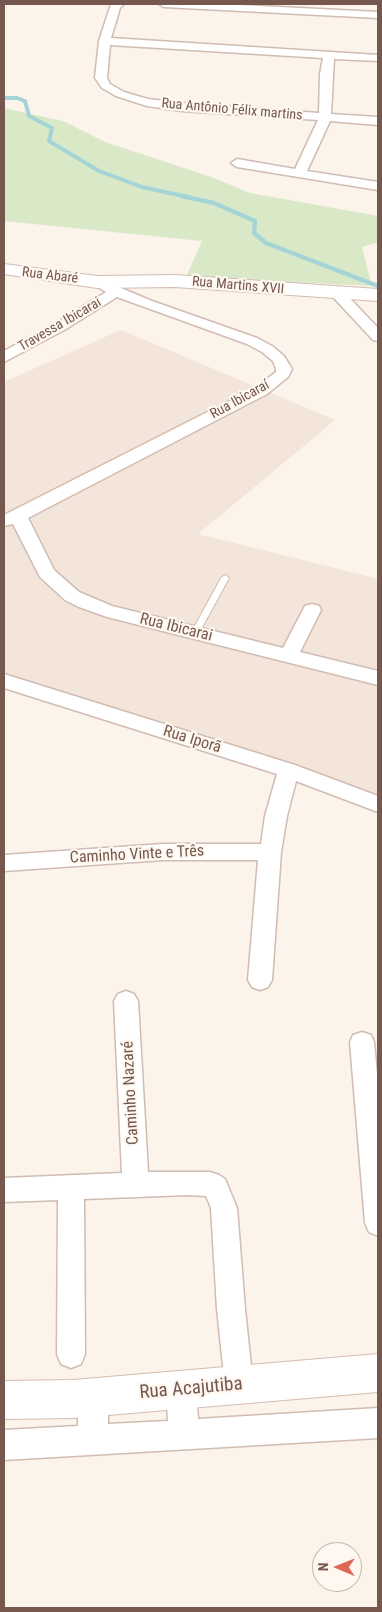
<!DOCTYPE html>
<meta charset="utf-8">
<style>
body{margin:0}
#map{position:relative;width:382px;height:1612px;overflow:hidden;background:#fcf3ea;font-family:"Roboto Condensed",sans-serif}
canvas{display:block}
.frame{position:absolute;inset:0;border:5px solid #76584e;pointer-events:none}
.north{position:absolute;left:312px;top:1542px;width:50px;height:50px;box-sizing:border-box;background:#fef8f1;border:1px solid #c8b8b0;border-radius:50%;rotate:271deg;font-size:14px;font-weight:700;line-height:20px;text-align:center;color:#76584e}
.north::after{content:'';display:block;margin:auto;width:18px;height:22px;background:#df6756;clip-path:polygon(50% 0,100% 100%,50% 72%,0 100%)}
</style>
<div id="map">
<canvas width="382" height="1612"></canvas>
<div class="frame"></div>
<div class="north">N</div>
</div>
<script>
const ctx = document.querySelector('canvas').getContext('2d');
ctx.lineJoin = 'round';
function paint(path, color) {
  ctx.fillStyle = color;
  ctx.fill(path, 'evenodd');
}
function toPath(rows) {
  const path = new Path2D();
  for (const r of rows) {
    path.moveTo(r[0], r[1]);
    for (let i = 2; i < r.length; i += 2) path.lineTo(r[i], r[i + 1]);
  }
  return path;
}
function trace(path, color, width, dash) {
  ctx.strokeStyle = color;
  ctx.lineWidth = width;
  ctx.lineCap = dash ? 'butt' : 'round';
  ctx.setLineDash(dash || []);
  ctx.stroke(path);
}
function drawText(font, color, halo, rows, align = 'center') {
  ctx.font = font + ' "Roboto Condensed",sans-serif';
  ctx.lineWidth = 4.5;
  ctx.setLineDash([]);
  ctx.textBaseline = 'middle';
  ctx.strokeStyle = halo;
  ctx.fillStyle = color;
  for (const [text, x, y, turn = 0] of rows) {
    ctx.save();
    ctx.translate(x, y);
    ctx.rotate((+turn || 0) * Math.PI / 180);
    ctx.textAlign = isNaN(turn) ? turn : align;
    if (halo) ctx.strokeText(text, 0, 0);
    ctx.fillText(text, 0, 0);
    ctx.restore();
  }
}
paint(toPath([
 [121,330,335,420,198,534,378,579,378,803,288,770,4,681,4,382]
]), '#f3e5d9');
paint(toPath([
 [4,108,63,121,105,142,214,178,250,193,378,216,378,242,362,247,372,286,186,277,202,241,4,221]
]), '#d9e9c8');
trace(toPath([
 [4,98,17,98,25,101,29,116,52,128,49,141,99,171,142,187,188,197]
]), '#a5d4d6', 4);
trace(toPath([
 [182,196,214,203,255,221,254,233,266,243,378,286]
]), '#a5d4d6', 4.5);
const lane = toPath([
 [225,575,229,578,199,633,195,636,192,635,191,633,221,578,225,575]
]);
const street = toPath([
 [111,4,124,4,120,8,111,38,378,55,378,61,334,59,331,114,378,117,378,125,330,121,307,171,378,182,378,190,237,167,231,163,237,159,295,169,318,120,182,111,147,106,116,96,102,88,95,78,99,41,111,4],
 [110,45,323,58,320,74,319,113,182,103,148,99,124,92,110,84,107,78,110,45],
 [159,4,221,4,378,12,378,18,164,7,159,4],
 [97,278,152,301,257,338,272,346,284,356,292,369,288,377,267,394,28,518,54,570,79,592,112,606,283,648,305,606,312,604,319,606,321,610,300,652,378,671,378,685,107,617,79,607,65,600,40,577,13,524,4,526,4,515,255,388,276,372,276,369,273,361,262,352,247,344,117,297,66,329,4,362,4,351,56,323,106,292,90,282,92,279,97,278],
 [338,290,343,291,378,328,378,341,373,340,333,297,331,294,333,291,338,290],
 [4,674,295,765,378,796,378,812,296,781,287,816,281,852,272,980,268,987,260,990,252,987,248,980,258,860,163,860,4,871,4,855,163,844,261,844,265,816,277,774,4,688,4,674],
 [126,991,134,994,138,1001,148,1172,210,1172,219,1175,225,1179,237,1208,245,1309,253,1385,249,1395,239,1399,229,1395,225,1385,217,1309,211,1208,206,1196,187,1195,84,1199,85,1354,81,1364,71,1368,61,1364,57,1354,58,1200,4,1202,4,1178,122,1173,114,1001,118,994,126,991],
 [362,1032,371,1035,374,1042,378,1085,378,1236,369,1232,365,1223,350,1042,353,1035,362,1032],
 [181,1376,191,1381,196,1391,198,1419,378,1408,378,1438,4,1460,4,1430,78,1426,78,1397,83,1387,93,1382,103,1387,108,1397,108,1424,168,1421,166,1391,171,1381,181,1376]
]);
const secondary = toPath([
 [4,264,97,276,175,275,378,289,378,301,175,287,97,288,4,274,4,264],
 [378,1354,378,1392,73,1418,4,1419,4,1381,73,1380,378,1354]
]);
trace(lane, '#d0bcb2', 2);
trace(street, '#d0bcb2', 3);
trace(secondary, '#d3bcb0', 2);
paint(lane, '#fff');
paint(street, '#fff');
paint(secondary, '#fff');
drawText('14px', '#76584e', '#fef8f1', [
 ["Rua Antônio Félix martins",232,110,5],
 ["Rua Abaré",50,276,7],
 ["Rua Martins XVII",238,286,5],
 ["Travessa Ibicarai",60,325,-30],
 ["Rua Ibicaraí",240,400,-29]
]);
drawText('16px', '#76584e', '#fef8f1', [
 ["Rua Ibicarai",176,628,14],
 ["Rua Iporã",192,740,17],
 ["Caminho Vinte e Três",137,855,-3],
 ["Caminho Nazaré",131,1093,-93]
]);
drawText('19px', '#76584e', '#fef8f1', [
 ["Rua Acajutiba",191,1389,-5]
]);
</script>
